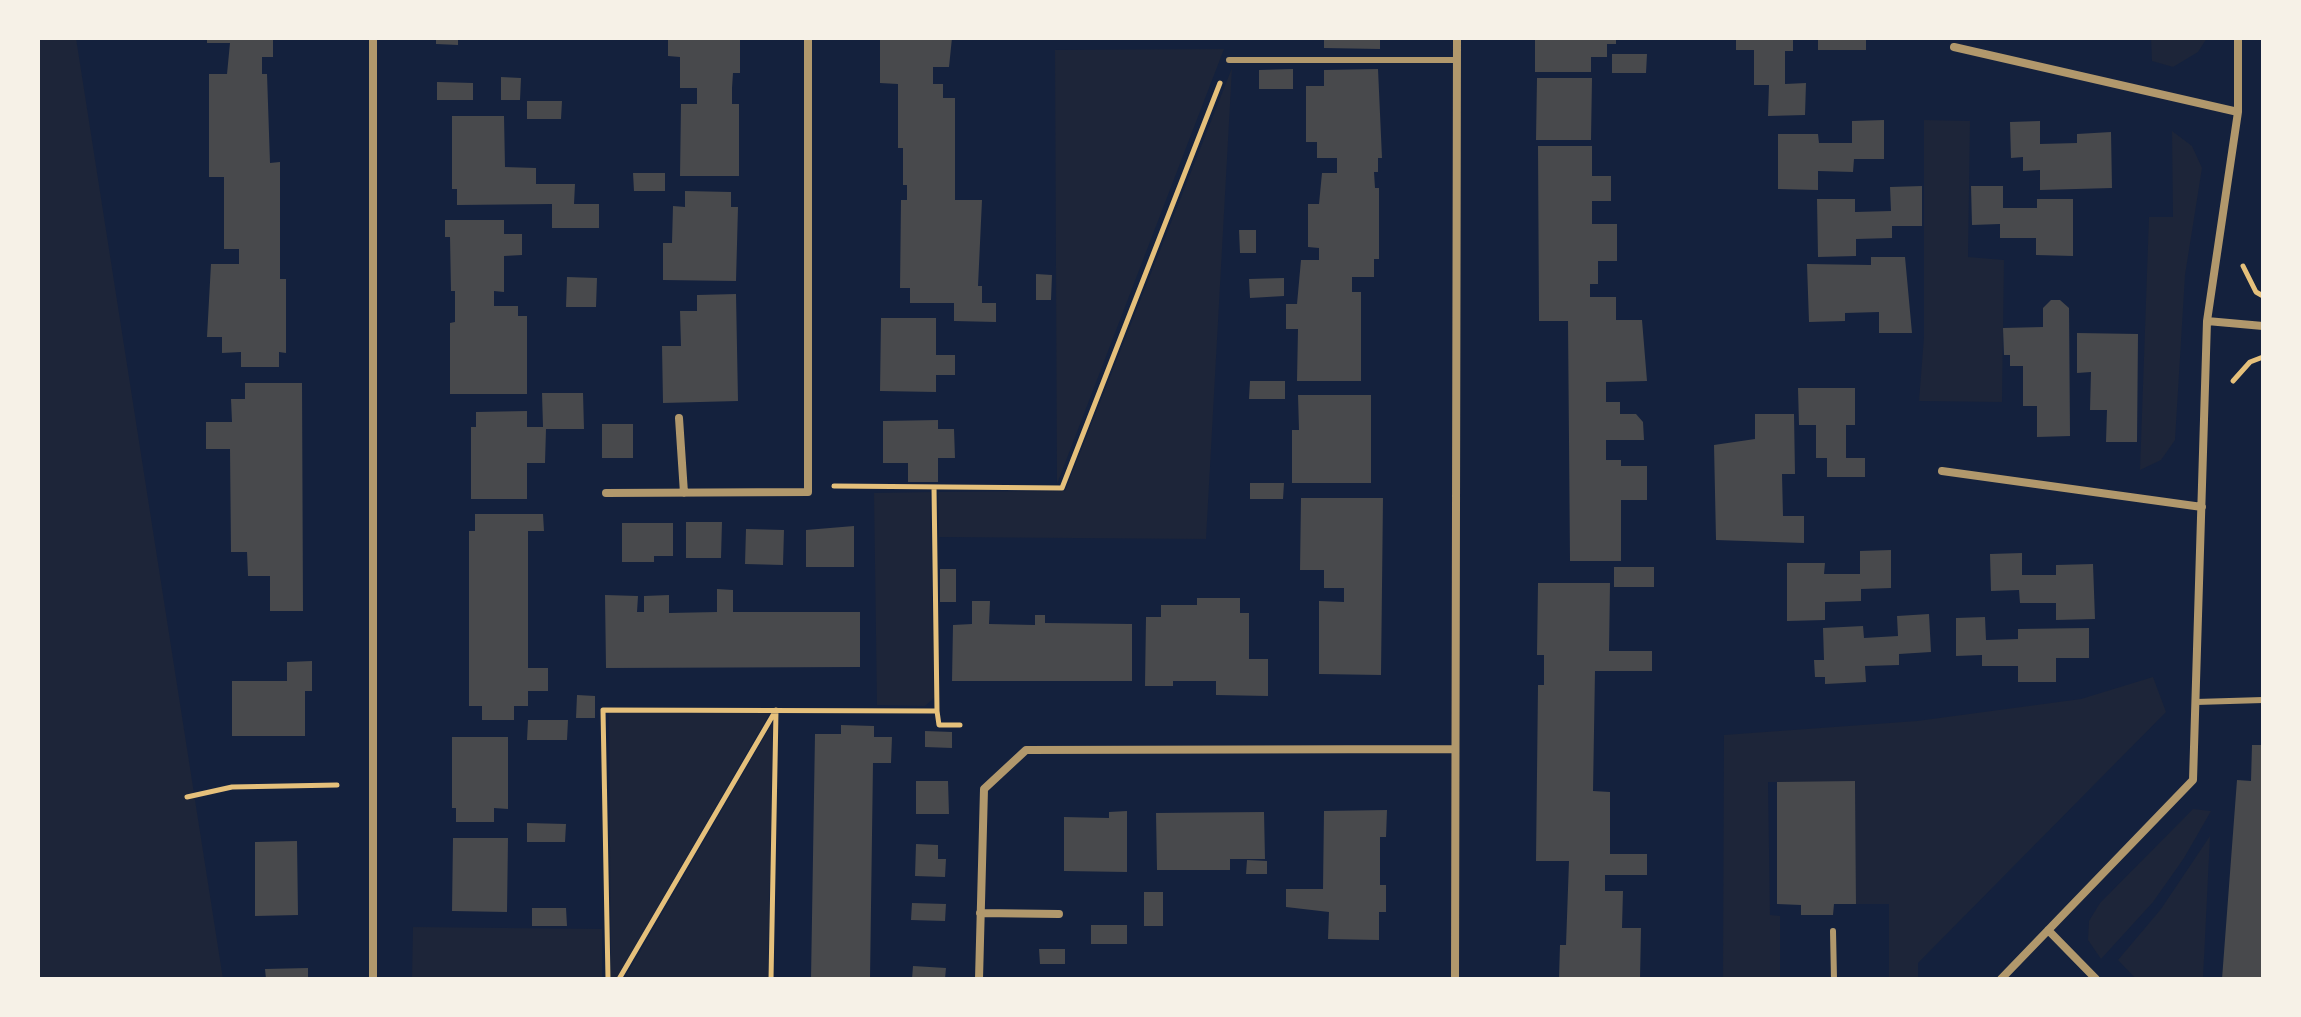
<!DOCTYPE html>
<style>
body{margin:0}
#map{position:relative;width:2301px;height:1017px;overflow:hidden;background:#14213d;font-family:"Nunito Sans",sans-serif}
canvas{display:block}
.frame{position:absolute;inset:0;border:40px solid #f6f1e7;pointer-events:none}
</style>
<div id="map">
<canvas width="2301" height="1017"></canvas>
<div class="frame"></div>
</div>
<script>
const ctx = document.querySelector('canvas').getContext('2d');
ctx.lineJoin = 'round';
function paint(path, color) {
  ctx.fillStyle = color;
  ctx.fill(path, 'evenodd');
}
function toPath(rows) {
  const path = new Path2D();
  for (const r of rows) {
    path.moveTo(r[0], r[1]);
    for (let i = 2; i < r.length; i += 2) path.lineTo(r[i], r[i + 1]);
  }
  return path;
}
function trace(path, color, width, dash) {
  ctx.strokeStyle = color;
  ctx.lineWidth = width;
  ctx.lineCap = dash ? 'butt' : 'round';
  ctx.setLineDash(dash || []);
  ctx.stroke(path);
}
paint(toPath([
 [38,38,76,38,223,979,38,979],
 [2151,38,2207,38,2198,52,2173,67,2152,61],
 [1224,49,1057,484,1055,50],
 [1232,68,1206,539,939,537,938,492,1065,491],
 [1924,120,1970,121,1968,257,2004,260,2002,402,1919,401,1924,337],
 [2172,131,2192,146,2202,168,2185,275,2175,440,2161,460,2140,470,2149,217,2173,217],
 [930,492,934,698,925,706,877,705,874,493],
 [2153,677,2166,712,1918,963,1918,979,1889,979,1889,904,1856,904,1855,782,1768,782,1770,915,1780,916,1780,979,1723,979,1724,735,1917,721,2081,699],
 [609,713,770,713,616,979,611,979],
 [773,722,768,979,624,979],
 [2193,809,2211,811,2184,858,2153,902,2101,959,2088,940,2089,921,2100,903],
 [2210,836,2203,979,2136,979,2118,960,2161,909],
 [413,927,602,929,602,979,412,979]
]), '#1d2539');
paint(toPath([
 [207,38,273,38,273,57,262,57,262,74,267,74,270,163,280,162,280,279,286,279,286,353,279,352,279,367,241,367,241,352,222,353,222,337,207,337,211,264,239,264,239,249,224,249,224,177,209,177,209,74,227,74,230,43,207,43],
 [436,38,458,38,458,45,436,44],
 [668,38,740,38,740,73,733,73,732,88,732,104,739,104,739,176,680,176,681,104,697,104,697,88,680,88,680,57,668,56],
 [880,38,952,38,949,67,933,67,933,84,943,84,943,98,955,98,955,200,982,200,978,286,982,286,982,303,996,303,996,322,954,321,954,303,910,303,910,288,900,288,901,200,907,200,907,185,903,185,903,148,898,148,898,84,880,83],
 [1324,38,1380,38,1380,49,1324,48],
 [1535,38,1616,38,1616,44,1607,44,1607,57,1591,57,1591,72,1535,72],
 [1736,38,1793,38,1793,51,1785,51,1785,84,1806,83,1805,115,1768,116,1769,85,1754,85,1754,50,1736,50],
 [1818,38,1866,38,1866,50,1818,50],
 [1612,54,1647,54,1646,73,1612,73],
 [1293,69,1293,89,1259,89,1259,70],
 [1378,69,1382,158,1378,158,1378,172,1374,172,1375,188,1379,188,1379,259,1374,259,1374,277,1352,277,1352,292,1361,292,1361,381,1297,381,1298,329,1286,329,1286,304,1297,304,1301,260,1319,260,1319,248,1308,247,1308,204,1319,204,1322,173,1337,173,1337,158,1317,158,1317,142,1306,142,1306,86,1324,86,1324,70],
 [501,77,521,78,520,100,501,100],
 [1537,78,1592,78,1591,140,1536,140],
 [437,82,473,83,473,100,437,100],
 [527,101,562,101,561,119,527,119],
 [452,116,504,116,505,167,536,168,536,184,575,184,574,204,599,204,599,228,552,228,552,204,457,205,457,189,452,189],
 [1884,120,1884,159,1854,159,1853,172,1818,171,1818,190,1778,189,1778,134,1818,134,1819,143,1852,143,1852,121],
 [2040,121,2040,144,2077,143,2077,134,2111,132,2112,188,2040,190,2040,170,2023,171,2023,157,2011,158,2010,122],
 [1538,146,1592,146,1592,176,1611,176,1611,201,1592,201,1592,224,1617,224,1617,261,1598,261,1598,284,1590,284,1590,297,1616,297,1616,320,1642,320,1647,381,1606,382,1606,402,1620,402,1620,414,1636,414,1643,422,1644,440,1606,440,1606,460,1621,460,1621,466,1647,466,1647,500,1621,500,1621,561,1570,561,1568,321,1539,321],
 [633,173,665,173,665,191,634,191],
 [1922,186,1922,226,1892,226,1892,238,1856,239,1856,256,1818,257,1817,199,1855,199,1855,212,1891,211,1890,187],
 [1971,186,2003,186,2003,208,2037,208,2037,199,2073,199,2073,256,2036,255,2036,238,2000,238,2000,224,1972,225],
 [685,191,731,192,731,207,738,207,736,281,663,280,663,243,672,243,673,206,685,207],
 [445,220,504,220,504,234,522,234,522,255,504,256,504,292,494,291,494,306,518,306,518,316,527,316,527,394,450,394,450,323,455,322,455,291,451,291,450,237,445,237],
 [1239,230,1256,230,1256,253,1240,253],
 [1871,257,1905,257,1912,333,1879,333,1879,312,1845,313,1845,321,1809,322,1807,264,1871,265],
 [1036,274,1052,275,1051,300,1036,300],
 [567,277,597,278,596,307,566,307],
 [1284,278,1284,296,1250,298,1249,279],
 [736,294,738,401,663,403,662,346,681,346,680,311,697,311,697,295],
 [2051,300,2060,300,2069,308,2070,436,2037,437,2037,406,2023,406,2023,366,2010,366,2010,355,2004,355,2003,328,2043,327,2043,308],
 [881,318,936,318,936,355,955,355,955,375,936,375,936,392,880,391],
 [2077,333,2138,334,2137,442,2106,442,2107,410,2090,410,2091,372,2077,373],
 [1250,381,1285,381,1285,399,1249,399],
 [245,383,302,383,303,611,270,611,270,576,248,576,247,552,231,552,230,449,206,449,206,422,232,422,231,399,245,399],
 [1798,388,1855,388,1855,425,1846,425,1846,458,1865,458,1865,477,1827,477,1827,458,1816,458,1816,425,1799,425],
 [542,393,583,393,584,429,546,429,545,463,527,463,527,499,471,499,471,427,476,427,476,412,527,411,527,427,543,427],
 [1298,395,1371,395,1371,483,1292,483,1292,430,1299,430],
 [1755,414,1794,414,1795,474,1782,474,1783,516,1804,516,1804,543,1716,540,1714,445,1755,439],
 [938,420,938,429,954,429,955,458,938,458,938,482,908,482,908,463,883,463,883,421],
 [602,424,633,424,633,458,602,458],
 [1250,483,1284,483,1283,499,1250,499],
 [1301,498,1383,498,1381,675,1319,674,1319,601,1344,602,1344,588,1324,588,1324,570,1300,570],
 [475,514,543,514,544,531,528,531,528,668,548,668,548,691,528,691,528,706,514,706,514,720,482,720,482,706,469,706,469,531,475,531],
 [686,522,722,522,721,558,686,558],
 [622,523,673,523,673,556,654,556,654,562,622,562],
 [854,526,854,567,806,567,806,530],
 [746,529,784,530,783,565,745,564],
 [1891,550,1891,588,1861,589,1861,601,1825,602,1825,620,1787,621,1787,563,1825,563,1824,574,1860,574,1860,551],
 [2022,553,2022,575,2056,575,2056,565,2093,564,2095,619,2056,620,2056,603,2020,603,2019,590,1991,591,1990,554],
 [1614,567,1654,567,1654,587,1614,587],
 [940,569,956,569,956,602,940,602],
 [1538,583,1610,583,1609,651,1652,651,1652,671,1595,671,1593,791,1610,792,1610,854,1647,854,1647,875,1605,875,1605,891,1623,891,1622,928,1641,928,1640,979,1559,979,1560,945,1566,945,1569,861,1536,861,1538,685,1544,685,1544,655,1537,655],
 [717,589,733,590,733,612,860,612,860,667,606,668,605,595,638,596,637,612,644,612,644,596,669,595,669,613,717,612],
 [1197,598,1240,598,1240,613,1249,613,1249,659,1268,659,1268,696,1216,695,1216,681,1173,681,1173,686,1145,686,1146,617,1161,617,1161,605,1197,605],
 [972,601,990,601,989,624,1035,625,1035,615,1045,615,1045,623,1132,624,1132,681,952,681,953,625,972,624],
 [1929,614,1931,652,1899,654,1899,665,1865,666,1866,682,1825,684,1825,677,1815,677,1814,660,1824,660,1823,628,1863,626,1864,638,1898,636,1897,616],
 [1985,617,1986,640,2018,639,2018,629,2089,628,2089,658,2056,658,2056,682,2018,682,2018,666,1982,666,1982,655,1956,656,1956,618],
 [312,661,312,691,305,691,305,736,232,736,232,681,287,681,287,662],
 [577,695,595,696,595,718,576,718],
 [528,720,568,720,567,740,527,740],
 [841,725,874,726,874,737,892,737,891,763,873,763,870,979,811,979,815,734,841,734],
 [925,731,952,732,952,748,925,747],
 [452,737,508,737,508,809,494,808,494,822,456,822,456,808,452,808],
 [2252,745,2263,745,2263,979,2222,979,2237,780,2251,781],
 [916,781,948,781,949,814,916,814],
 [1855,781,1856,904,1834,904,1833,915,1801,915,1801,905,1777,904,1777,782],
 [1387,810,1386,837,1380,837,1380,885,1386,885,1386,912,1379,912,1379,940,1328,939,1329,912,1286,907,1286,889,1323,889,1324,811],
 [1127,811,1127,872,1064,871,1064,817,1109,818,1109,812],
 [1264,812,1265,859,1230,859,1230,870,1157,870,1156,813],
 [527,823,566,824,565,842,527,842],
 [453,838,508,838,507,912,452,911],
 [297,841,298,915,255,916,255,842],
 [916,844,938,845,938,859,946,859,945,877,915,876],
 [1247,860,1267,861,1267,874,1246,874],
 [1144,892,1163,892,1163,926,1144,926],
 [912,903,946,904,945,921,911,920],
 [532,908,566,908,567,926,532,926],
 [1091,925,1127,925,1127,944,1091,944],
 [1039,949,1065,949,1065,964,1040,964],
 [913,966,946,968,945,979,912,979],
 [308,968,308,979,266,979,265,969]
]), '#48494c');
trace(toPath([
 [2243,266,2256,292,2263,296],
 [2233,381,2250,362,2263,357],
 [834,486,1062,488,1220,83],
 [934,487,937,711],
 [187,797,232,787,337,785],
 [608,979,603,710,937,711,939,725,960,725],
 [619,979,776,710],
 [771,979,776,711]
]), '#e5c07b', 5);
trace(toPath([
 [1229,60,1456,60],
 [2196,702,2263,700],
 [1833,931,1834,979]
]), '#b1986c', 6);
trace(toPath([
 [373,38,373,979],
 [1954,47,2238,112],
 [2207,321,2263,326],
 [679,418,684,493],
 [1942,471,2202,507],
 [606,493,808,492,808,38],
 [980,913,1059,914],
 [2048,930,2096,979],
 [979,979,984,789,1026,750,1455,749],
 [1455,979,1457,38],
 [2001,979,2193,780,2207,321,2238,112,2238,38]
]), '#b1986c', 8);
</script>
